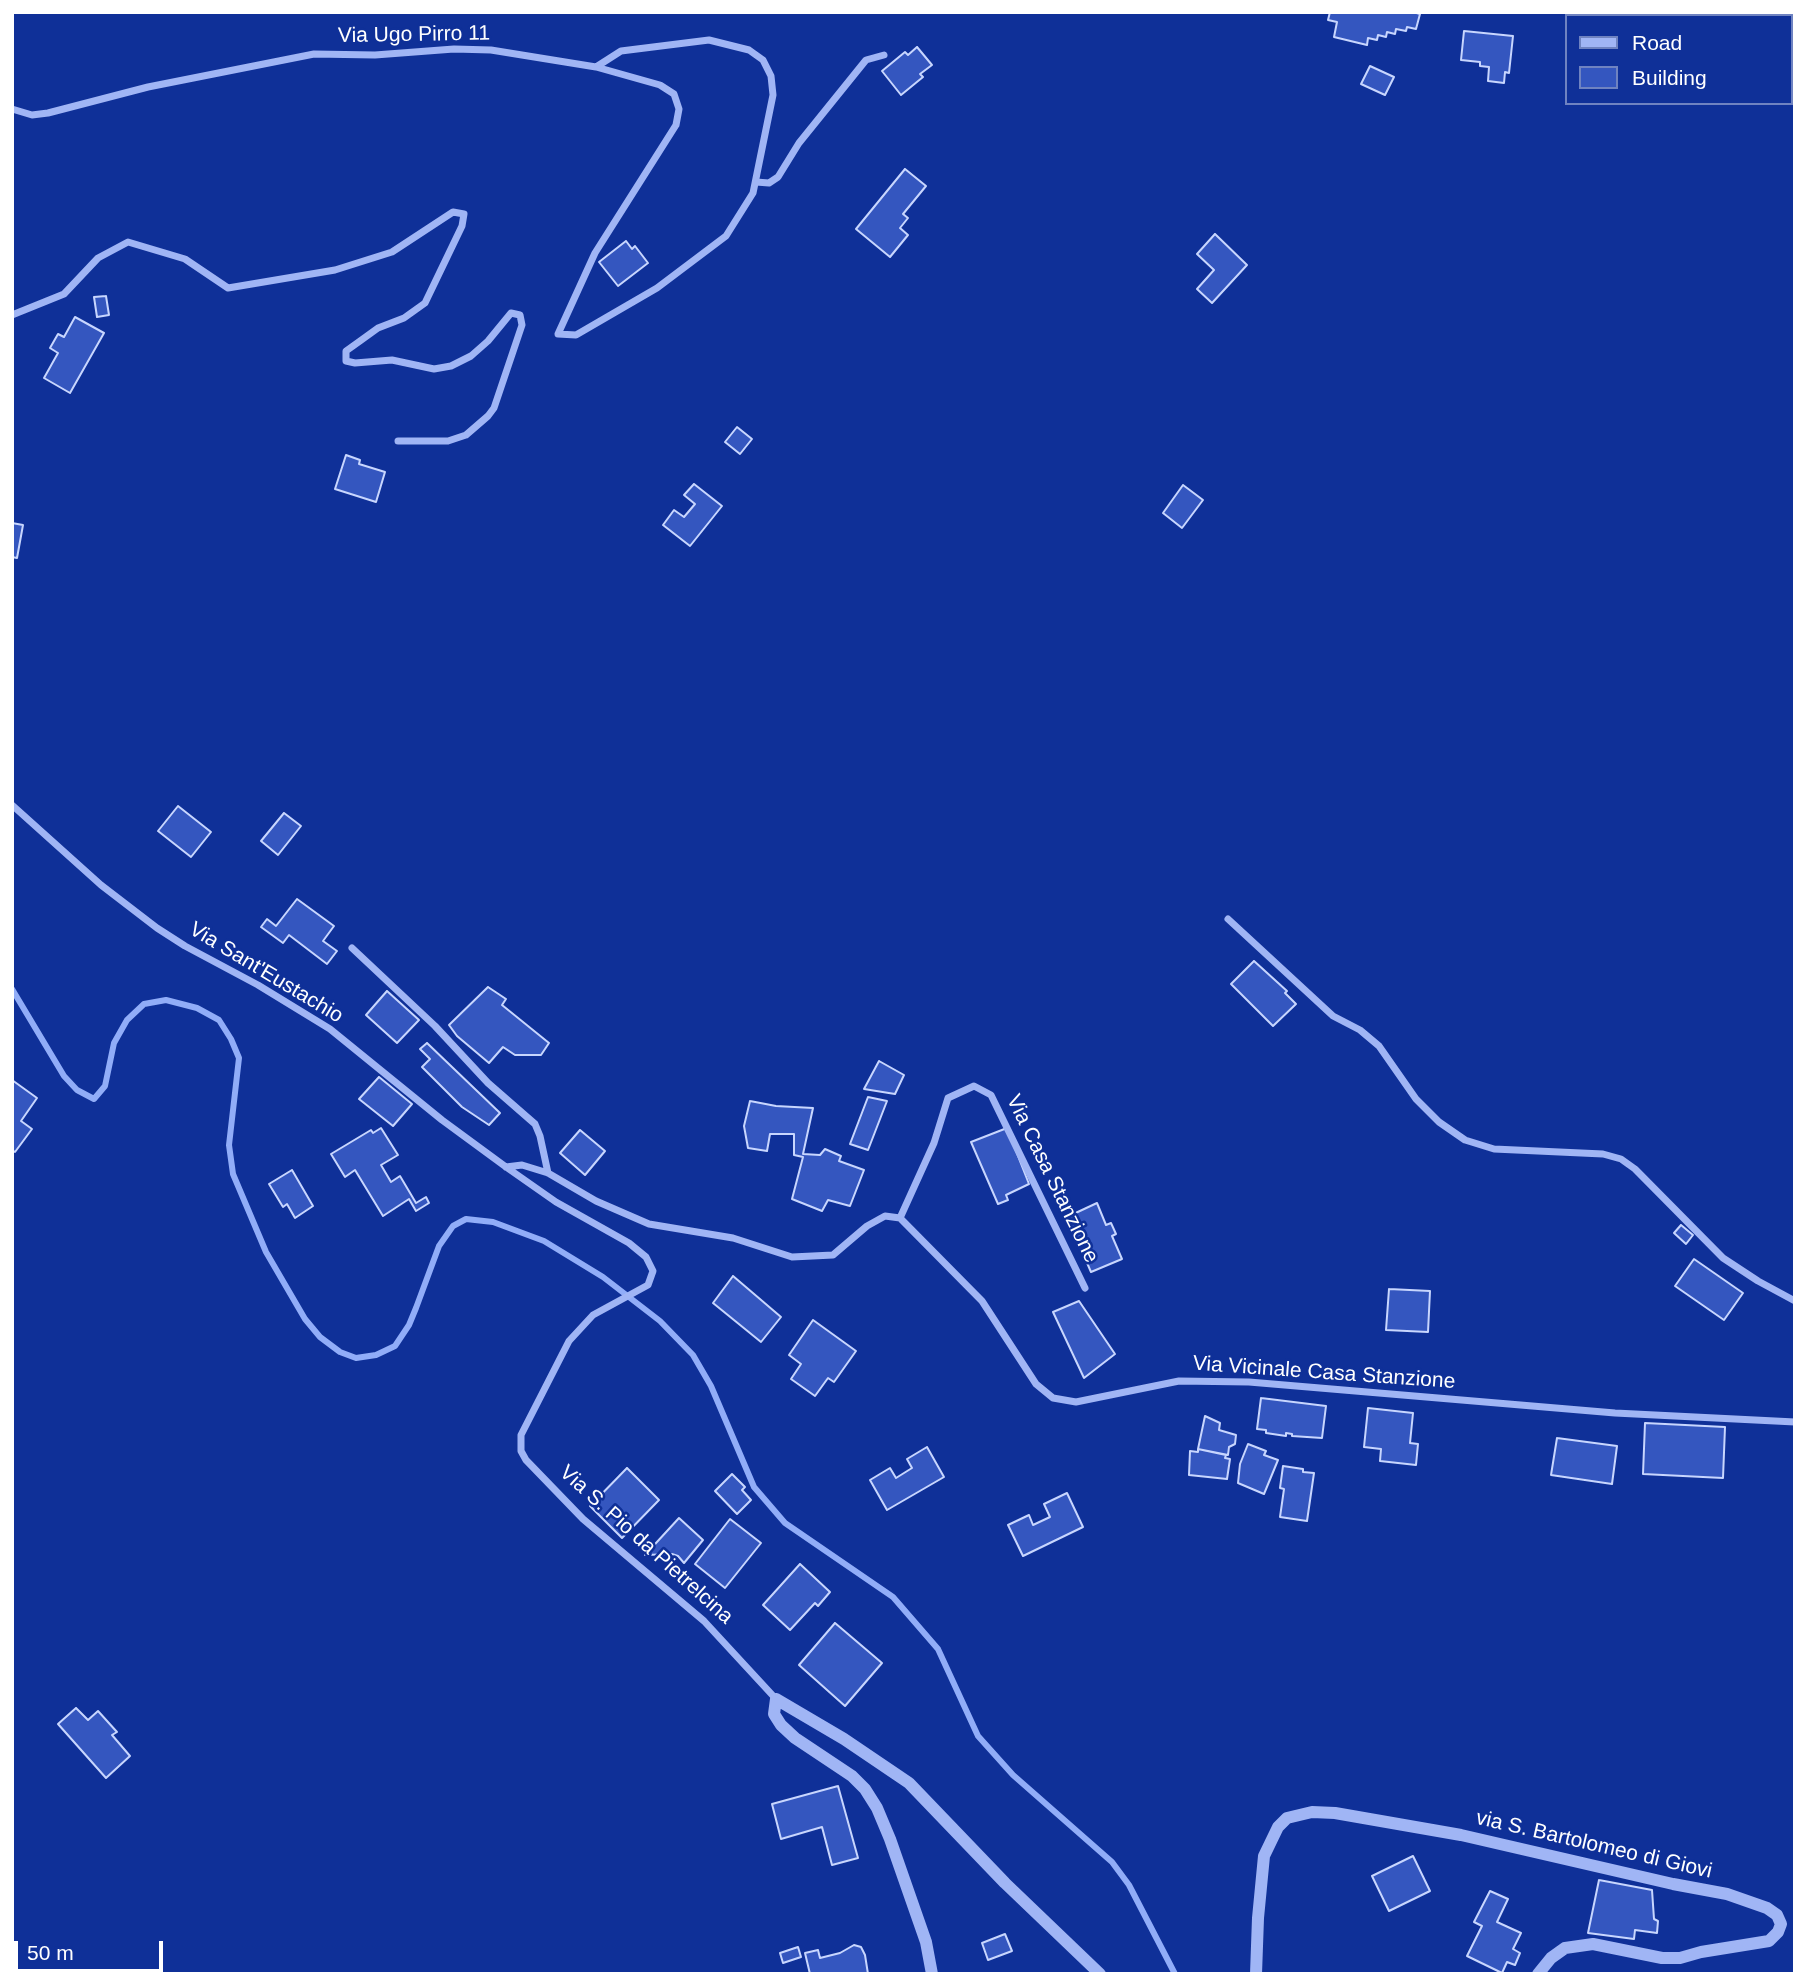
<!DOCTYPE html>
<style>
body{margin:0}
#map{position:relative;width:1807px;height:1986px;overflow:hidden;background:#0f3098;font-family:Helvetica,sans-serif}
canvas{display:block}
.frame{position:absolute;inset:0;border:14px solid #fff;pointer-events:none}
.legend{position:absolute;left:1565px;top:14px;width:228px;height:91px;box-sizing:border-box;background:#0f3098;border:2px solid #6f83c1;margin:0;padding:9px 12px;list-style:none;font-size:21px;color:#fff}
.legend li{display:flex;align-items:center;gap:14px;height:35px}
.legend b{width:35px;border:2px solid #6f83c1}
.scale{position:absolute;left:14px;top:1941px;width:149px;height:32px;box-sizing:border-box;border:4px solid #fff;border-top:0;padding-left:9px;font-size:21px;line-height:24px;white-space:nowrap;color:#fff;-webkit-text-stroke:5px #0f3098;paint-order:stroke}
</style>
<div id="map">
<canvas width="1807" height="1986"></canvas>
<div class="frame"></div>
<ul class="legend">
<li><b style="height:9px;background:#a0b5f5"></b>Road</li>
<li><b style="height:19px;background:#3456bf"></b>Building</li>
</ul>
<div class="scale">50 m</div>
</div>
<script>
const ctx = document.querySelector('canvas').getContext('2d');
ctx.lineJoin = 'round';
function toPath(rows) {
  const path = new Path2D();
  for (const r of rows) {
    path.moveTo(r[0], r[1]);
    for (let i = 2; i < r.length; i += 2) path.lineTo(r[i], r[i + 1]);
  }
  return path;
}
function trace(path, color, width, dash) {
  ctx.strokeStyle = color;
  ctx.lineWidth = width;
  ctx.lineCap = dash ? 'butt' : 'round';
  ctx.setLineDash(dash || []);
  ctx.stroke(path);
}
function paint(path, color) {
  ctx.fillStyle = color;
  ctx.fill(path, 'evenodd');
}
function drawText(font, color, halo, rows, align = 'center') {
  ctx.font = font + ' Helvetica,sans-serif';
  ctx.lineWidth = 5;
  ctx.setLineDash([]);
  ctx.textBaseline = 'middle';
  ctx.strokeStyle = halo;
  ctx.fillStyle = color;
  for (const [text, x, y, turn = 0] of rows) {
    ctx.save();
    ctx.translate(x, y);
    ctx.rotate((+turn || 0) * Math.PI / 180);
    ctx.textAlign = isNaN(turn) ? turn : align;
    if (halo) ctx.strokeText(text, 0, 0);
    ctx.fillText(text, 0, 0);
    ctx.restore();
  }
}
trace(toPath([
 [12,989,64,1076,77,1090,94,1099,105,1086,114,1043,127,1020,144,1004,166,1000,197,1008,219,1020,231,1039,239,1058,229,1145,233,1174,266,1252,305,1319,320,1337,340,1352,356,1358,376,1355,395,1346,409,1325,416,1308,439,1246,453,1226,466,1219,493,1222,544,1241,603,1277,660,1321,693,1355,711,1386,754,1487,785,1523,893,1597,938,1649,978,1736,1013,1775,1112,1862,1129,1885,1175,1974]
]), '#91adf8', 6);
const building = toPath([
 [1330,12,1413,12,1420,14,1416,29,1407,27,1406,31,1396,29,1395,34,1387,32,1386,37,1378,35,1377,40,1368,38,1367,45,1334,37,1337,22,1328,20,1330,12],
 [1464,31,1513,36,1509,73,1505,72,1504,83,1488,81,1489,67,1480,66,1480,62,1461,60,1464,31],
 [917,47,932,65,920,74,923,77,901,95,882,71,905,52,908,55,917,47],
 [1370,66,1394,77,1385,95,1361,84,1370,66],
 [905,169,926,186,903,214,908,218,900,228,908,235,890,257,856,229,905,169],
 [1215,234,1247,265,1212,303,1197,289,1214,270,1197,254,1215,234],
 [626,241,632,249,635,246,648,263,618,286,599,262,626,241],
 [106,296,109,315,97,317,94,297,106,296],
 [75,317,104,333,70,393,44,378,58,353,50,348,58,334,64,337,75,317],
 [737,427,752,439,740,454,725,442,737,427],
 [346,455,360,460,359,464,385,472,376,502,335,489,346,455],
 [694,484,722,506,690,546,663,525,674,510,684,517,695,504,684,495,694,484],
 [1183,485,1203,500,1182,528,1163,513,1183,485],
 [12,523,23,525,17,558,12,557,12,523],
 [178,806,211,832,191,857,158,831,178,806],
 [284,813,301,826,278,855,261,841,284,813],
 [297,899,334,926,323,941,337,951,327,964,289,935,283,943,261,927,267,919,276,926,297,899],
 [1254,961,1287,991,1285,993,1296,1004,1273,1026,1231,984,1254,961],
 [488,987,506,999,502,1005,549,1043,541,1055,515,1055,503,1047,489,1063,457,1036,449,1025,488,987],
 [387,991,419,1020,397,1043,366,1015,387,991],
 [427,1043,500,1113,489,1125,462,1107,422,1067,430,1059,420,1049,427,1043],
 [879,1061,904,1075,895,1094,864,1089,879,1061],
 [379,1077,412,1104,393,1126,359,1099,379,1077],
 [12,1080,37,1098,21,1121,32,1129,15,1152,12,1150,12,1080],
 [868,1097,887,1101,868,1150,850,1144,868,1097],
 [750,1101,776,1106,813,1108,803,1154,820,1155,825,1149,841,1156,839,1161,864,1170,850,1206,828,1200,822,1211,792,1199,803,1157,794,1155,794,1134,770,1134,767,1151,748,1148,744,1126,750,1101],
 [381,1128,398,1155,381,1165,391,1182,400,1176,416,1203,426,1197,429,1203,416,1211,409,1199,383,1216,355,1170,345,1177,331,1154,371,1130,373,1133,381,1128],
 [1007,1128,1029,1184,1006,1195,1008,1200,998,1204,971,1142,1007,1128],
 [580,1130,605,1151,585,1175,560,1153,580,1130],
 [292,1170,313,1206,295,1218,287,1204,283,1207,269,1184,292,1170],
 [1097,1203,1106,1225,1111,1223,1116,1234,1112,1236,1122,1259,1091,1272,1067,1217,1097,1203],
 [1681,1225,1693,1235,1686,1244,1674,1233,1681,1225],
 [1694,1259,1743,1293,1724,1320,1675,1286,1694,1259],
 [733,1276,781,1317,761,1342,713,1303,733,1276],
 [1389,1289,1430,1291,1428,1332,1386,1330,1389,1289],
 [1079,1301,1115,1354,1084,1378,1053,1312,1079,1301],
 [813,1320,856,1351,834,1382,828,1378,815,1396,791,1379,801,1364,789,1355,813,1320],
 [1261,1398,1326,1406,1322,1438,1292,1436,1292,1434,1286,1433,1286,1436,1266,1433,1266,1430,1257,1429,1261,1398],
 [1368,1408,1413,1413,1410,1443,1418,1444,1416,1465,1380,1461,1381,1449,1364,1447,1368,1408],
 [1205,1416,1220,1423,1219,1430,1236,1435,1235,1444,1229,1447,1228,1455,1198,1449,1205,1416],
 [1645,1423,1725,1427,1723,1478,1643,1474,1645,1423],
 [1557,1438,1617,1446,1612,1484,1551,1475,1557,1438],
 [1248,1444,1266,1451,1264,1455,1278,1460,1264,1494,1238,1483,1240,1464,1248,1444],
 [927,1447,944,1477,887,1510,870,1480,890,1468,896,1478,912,1468,907,1459,927,1447],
 [1198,1449,1226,1455,1225,1458,1230,1459,1227,1479,1189,1475,1190,1451,1198,1452,1198,1449],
 [1283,1466,1303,1469,1303,1472,1314,1473,1307,1521,1280,1517,1284,1489,1280,1488,1283,1466],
 [627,1468,659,1500,622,1538,590,1506,627,1468],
 [732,1474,745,1487,742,1490,751,1500,737,1514,715,1491,732,1474],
 [1067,1493,1083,1527,1023,1556,1008,1525,1029,1515,1033,1525,1050,1517,1044,1504,1067,1493],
 [679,1518,703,1540,684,1563,678,1556,672,1554,645,1555,679,1518],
 [730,1519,761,1543,725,1588,695,1564,730,1519],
 [800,1564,830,1592,818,1606,815,1603,790,1630,763,1605,800,1564],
 [835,1623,882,1663,845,1706,799,1665,835,1623],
 [76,1708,88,1720,98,1711,117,1732,112,1735,130,1756,106,1778,58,1724,76,1708],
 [838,1786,858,1858,832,1865,822,1827,781,1839,772,1804,838,1786],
 [1413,1856,1430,1891,1389,1911,1372,1876,1413,1856],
 [1599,1880,1652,1890,1654,1919,1658,1921,1657,1933,1635,1930,1634,1939,1588,1933,1599,1880],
 [1490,1891,1508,1899,1497,1922,1521,1933,1513,1949,1520,1953,1515,1965,1507,1962,1502,1973,1467,1956,1482,1926,1474,1922,1490,1891],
 [1005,1934,1012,1951,988,1960,982,1943,1005,1934],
 [854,1945,861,1947,865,1955,868,1974,810,1974,805,1953,818,1950,820,1958,840,1953,854,1945],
 [798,1947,801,1957,783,1963,780,1953,798,1947]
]);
paint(building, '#3456bf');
trace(building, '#c8d6fe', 2);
trace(toPath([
 [12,109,32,115,48,113,148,87,314,54,375,55,454,49,491,50,596,67,621,51,709,40,749,50,763,60,771,76,773,95,753,193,726,236,657,288,576,335,558,334,595,253,676,125,679,109,674,94,660,85,596,67],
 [756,182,769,183,778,177,799,143,866,60,884,55],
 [12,315,64,294,98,258,128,242,185,259,228,288,335,270,392,252,453,212,464,214,462,226,425,303,404,318,378,328,360,341,346,351,346,361,355,363,392,360,434,369,451,366,471,356,488,341,511,313,520,315,522,325,494,408,488,416,466,435,448,441,398,441],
 [12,805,101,885,157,928,185,946,258,985,330,1029,442,1120,506,1167,556,1202,629,1243,646,1257,653,1271,648,1285,593,1315,569,1341,521,1435,521,1451,526,1460,583,1519,704,1621,776,1699],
 [1228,919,1333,1016,1360,1030,1379,1046,1416,1099,1439,1122,1465,1140,1494,1149,1603,1154,1621,1159,1635,1169,1723,1258,1758,1281,1795,1301],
 [352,948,435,1026,488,1083,535,1124,540,1136,548,1173],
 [506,1167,522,1165,548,1173,596,1201,649,1224,733,1238,792,1257,833,1255,867,1226,885,1216,900,1218,982,1301,1036,1384,1053,1398,1076,1402,1179,1381,1249,1382,1615,1413,1795,1422],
 [900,1218,934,1143,948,1098,974,1086,991,1095,1085,1288]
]), '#a0b5f5', 7);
trace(toPath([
 [776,1699,844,1739,909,1783,1005,1883,1100,1974],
 [776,1699,774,1714,781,1725,795,1738,852,1776,865,1789,877,1808,890,1839,926,1942,932,1974],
 [1256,1974,1258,1918,1264,1856,1278,1827,1287,1818,1312,1812,1335,1813,1461,1835,1673,1884,1727,1894,1767,1908,1777,1915,1781,1924,1778,1932,1769,1941,1701,1952,1680,1958,1662,1958,1593,1944,1565,1948,1551,1958,1538,1974]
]), '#a0b5f5', 12);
drawText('21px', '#fff', '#0f3098', [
 ["Via Ugo Pirro 11",414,35,-1],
 ["Via Sant'Eustachio",266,973,31],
 ["Via Casa Stanzione",1052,1179,64],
 ["Via Vicinale Casa Stanzione",1324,1373,4],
 ["Via S. Pio da Pietrelcina",646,1545,42],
 ["via S. Bartolomeo di Giovi",1594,1845,13]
]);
</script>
